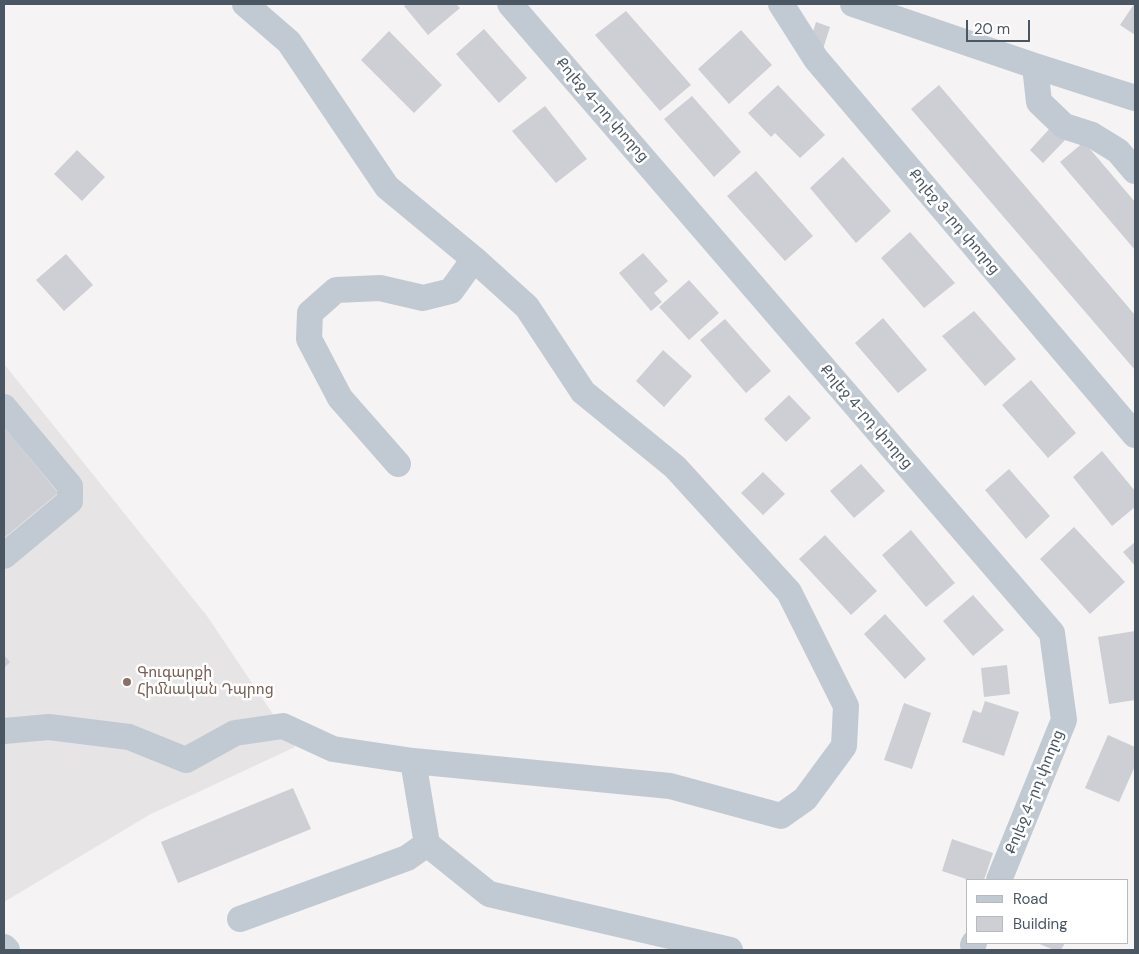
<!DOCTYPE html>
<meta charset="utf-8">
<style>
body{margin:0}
#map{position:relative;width:1139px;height:954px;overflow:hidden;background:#f5f3f3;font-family:"DM Sans",sans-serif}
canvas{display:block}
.frame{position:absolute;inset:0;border:5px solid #4a5661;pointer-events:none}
.legend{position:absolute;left:966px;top:879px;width:162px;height:65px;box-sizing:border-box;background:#fff;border:1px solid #b7bbc0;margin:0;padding:6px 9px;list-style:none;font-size:15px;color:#4a5661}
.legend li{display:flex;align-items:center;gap:10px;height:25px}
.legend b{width:25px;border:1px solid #b7bbc0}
.scale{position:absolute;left:966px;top:20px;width:64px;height:22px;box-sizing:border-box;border:2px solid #4a5661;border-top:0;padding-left:6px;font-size:15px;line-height:18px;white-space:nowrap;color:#4a5661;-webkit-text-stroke:4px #fff;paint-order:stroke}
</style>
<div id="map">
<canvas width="1139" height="954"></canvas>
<div class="frame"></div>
<ul class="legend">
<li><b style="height:6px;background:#c1cad2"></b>Road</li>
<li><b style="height:14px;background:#cdcfd5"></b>Building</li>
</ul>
<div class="scale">20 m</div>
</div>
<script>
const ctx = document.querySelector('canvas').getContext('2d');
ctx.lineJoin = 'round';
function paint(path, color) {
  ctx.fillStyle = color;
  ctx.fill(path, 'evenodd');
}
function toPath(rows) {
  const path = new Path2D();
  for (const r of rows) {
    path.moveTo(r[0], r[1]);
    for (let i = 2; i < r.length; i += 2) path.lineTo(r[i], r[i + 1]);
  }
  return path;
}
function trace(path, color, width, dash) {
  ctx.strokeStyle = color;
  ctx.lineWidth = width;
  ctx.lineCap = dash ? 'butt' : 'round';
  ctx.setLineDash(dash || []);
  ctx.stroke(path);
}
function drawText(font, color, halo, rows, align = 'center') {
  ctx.font = font + ' "DM Sans","Noto Sans Armenian",sans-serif';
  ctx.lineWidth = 5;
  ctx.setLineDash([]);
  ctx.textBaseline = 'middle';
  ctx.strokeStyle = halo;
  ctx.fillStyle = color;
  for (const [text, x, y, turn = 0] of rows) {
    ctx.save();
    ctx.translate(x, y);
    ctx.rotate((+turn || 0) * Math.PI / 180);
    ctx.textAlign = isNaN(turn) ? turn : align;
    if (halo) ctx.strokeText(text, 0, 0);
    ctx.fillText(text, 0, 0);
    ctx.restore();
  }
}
paint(toPath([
 [4,364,207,616,295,747,149,815,4,902]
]), '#e6e4e5');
paint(toPath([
 [407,4,456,4,460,8,428,35,404,6],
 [1134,4,1135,4,1135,35,1120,25],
 [626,11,691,85,660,111,595,35],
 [816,22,830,27,823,49,809,45],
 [484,29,527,78,499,103,456,54],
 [741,30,772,65,729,104,698,69],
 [389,31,442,85,414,113,361,60],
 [778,85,825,135,800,158,775,133,771,137,748,113],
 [939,85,1135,315,1135,370,911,109],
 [692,96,741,152,714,177,664,119],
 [545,106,587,159,556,183,512,131],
 [1052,126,1066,139,1043,163,1030,150],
 [1084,142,1135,202,1135,250,1060,162],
 [77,150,105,177,82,201,54,174],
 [843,157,891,211,856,243,810,188],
 [756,171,813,236,785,261,727,196],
 [910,232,955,283,924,308,881,258],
 [643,253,668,281,654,293,662,302,651,311,619,273],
 [66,254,93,285,64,311,36,280],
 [689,280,719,313,689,340,659,307],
 [974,311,1016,359,985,386,942,336],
 [883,318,927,370,898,393,855,343],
 [725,319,771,371,746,393,700,340],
 [663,350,692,376,664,407,636,381],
 [1031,380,1076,433,1048,458,1002,405],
 [789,395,811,418,786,442,764,419],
 [4,427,58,493,4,538],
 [1102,451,1135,491,1135,507,1112,526,1073,477],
 [861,464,885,491,854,518,830,491],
 [1009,469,1050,516,1026,539,985,490],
 [763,472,785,494,763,515,741,493],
 [1074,527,1125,582,1090,614,1040,559],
 [911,530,955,583,926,607,882,555],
 [825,535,877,591,851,615,799,559],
 [1135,542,1135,566,1123,552],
 [973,595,1004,630,973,656,943,621],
 [885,614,926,659,905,679,864,634],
 [1135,631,1135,700,1109,704,1098,637],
 [4,655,10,662,4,668],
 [1007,665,1010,694,984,697,981,668],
 [985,701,1019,712,1004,756,962,742,973,710,981,713],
 [904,703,931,713,912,769,884,760],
 [1108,735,1135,747,1135,766,1119,802,1085,788],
 [293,788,311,829,178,883,161,842],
 [952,839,993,853,984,880,969,880,942,871],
 [1037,943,1065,943,1061,950,1054,950]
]), '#cdcfd5');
trace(toPath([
 [245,4,289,42,387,187,474,259,527,307,583,392,675,467,789,592,846,706,844,746,805,799,781,816,670,786,413,761,427,844,489,894,730,950],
 [510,4,1052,633,1064,720,999,880],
 [781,4,816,59,1135,435],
 [853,4,1035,66,1135,98],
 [1035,66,1039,102,1064,126,1092,135,1118,151,1135,171],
 [4,407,70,486,70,501,4,556],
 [398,464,340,398,309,339,310,313,336,290,380,288,423,298,451,291,474,259],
 [4,731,49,727,129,737,186,760,235,733,283,726,333,749,413,761],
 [240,919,407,858,427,844],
 [973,945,974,943],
 [4,947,7,950]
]), '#c1cad2', 26);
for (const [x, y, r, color] of [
 [127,682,5,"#8d6e63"]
]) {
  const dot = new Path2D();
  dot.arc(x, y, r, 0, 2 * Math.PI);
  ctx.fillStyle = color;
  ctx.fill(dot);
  trace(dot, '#fff', 2);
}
drawText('15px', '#4a5661', '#fff', [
 ["Քոլեջ 4-րդ փողոց",602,110,49],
 ["Քոլեջ 3-րդ փողոց",954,222,50],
 ["Քոլեջ 4-րդ փողոց",866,417,49],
 ["Քոլեջ 4-րդ փողոց",1035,792,-68]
]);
drawText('15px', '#785e54', '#fff', [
 ["Գուգարքի",137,673],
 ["Հիմնական Դպրոց",137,690]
], 'left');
</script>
